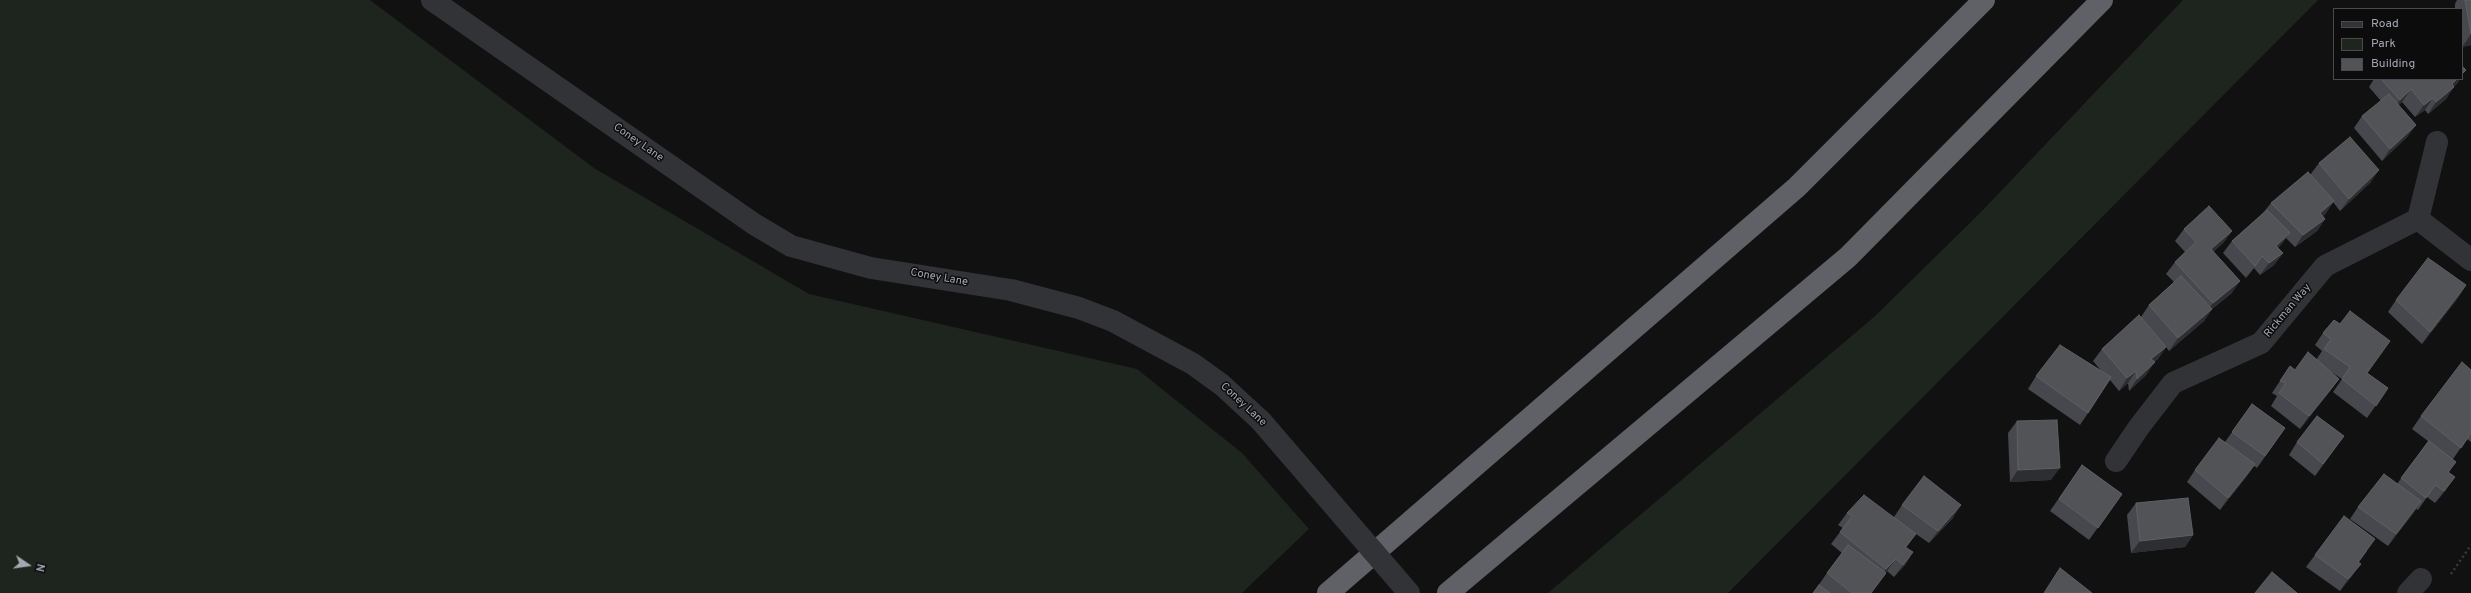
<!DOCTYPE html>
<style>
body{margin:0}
#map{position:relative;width:2471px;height:593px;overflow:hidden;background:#111112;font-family:Overpass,sans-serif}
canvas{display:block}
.legend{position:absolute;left:2333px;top:8px;width:130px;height:72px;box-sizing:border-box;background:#0c0c0d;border:1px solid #494a4f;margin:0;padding:5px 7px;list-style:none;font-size:12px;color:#a4a8b1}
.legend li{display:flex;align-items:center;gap:8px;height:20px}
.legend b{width:20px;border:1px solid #494a4f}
.north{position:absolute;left:8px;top:545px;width:40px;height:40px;-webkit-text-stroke:3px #0c0c0d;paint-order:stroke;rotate:103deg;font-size:11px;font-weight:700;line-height:16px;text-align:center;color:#a4a8b1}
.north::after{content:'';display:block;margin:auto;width:14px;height:18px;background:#a4a8b1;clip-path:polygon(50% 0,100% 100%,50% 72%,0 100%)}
</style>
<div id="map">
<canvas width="2471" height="593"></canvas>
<ul class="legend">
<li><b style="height:5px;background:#323337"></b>Road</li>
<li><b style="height:11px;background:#1e241e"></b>Park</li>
<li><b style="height:11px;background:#515357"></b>Building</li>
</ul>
<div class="north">N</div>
</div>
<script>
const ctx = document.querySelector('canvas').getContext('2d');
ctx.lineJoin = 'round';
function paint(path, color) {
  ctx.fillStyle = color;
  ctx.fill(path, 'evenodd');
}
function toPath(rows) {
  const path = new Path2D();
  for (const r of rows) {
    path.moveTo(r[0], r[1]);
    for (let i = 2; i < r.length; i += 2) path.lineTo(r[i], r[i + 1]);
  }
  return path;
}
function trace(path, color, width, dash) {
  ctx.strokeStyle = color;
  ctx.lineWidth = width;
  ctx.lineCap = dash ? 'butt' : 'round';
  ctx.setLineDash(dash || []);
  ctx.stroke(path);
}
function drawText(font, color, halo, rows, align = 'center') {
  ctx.font = font + ' Overpass,sans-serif';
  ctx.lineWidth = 3;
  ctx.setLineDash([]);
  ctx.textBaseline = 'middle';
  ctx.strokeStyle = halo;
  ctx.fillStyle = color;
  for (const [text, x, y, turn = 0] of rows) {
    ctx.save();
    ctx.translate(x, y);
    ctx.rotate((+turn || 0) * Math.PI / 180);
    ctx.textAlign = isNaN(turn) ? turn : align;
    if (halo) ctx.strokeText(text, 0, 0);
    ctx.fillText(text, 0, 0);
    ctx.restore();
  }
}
paint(toPath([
 [0,0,370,0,594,168,809,294,1137,369,1242,453,1309,529,1242,593,0,593],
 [2183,0,2318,0,1728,593,1548,593,1874,317,1980,213]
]), '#1e241e');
trace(toPath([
 [2451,574,2471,545]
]), '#393a3d', 2.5, [2, 3]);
trace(toPath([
 [432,0,754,224,791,246,871,268,1011,290,1079,308,1113,321,1193,364,1222,385,1261,421],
 [2418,219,2437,142],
 [2116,461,2139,427,2173,383,2261,343,2325,266,2418,219,2471,260],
 [2408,593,2421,579]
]), '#323337', 22);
trace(toPath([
 [1328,593,1797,187,1984,0],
 [1448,593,1848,257,2102,0]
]), '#5f6167', 22);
trace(toPath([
 [1261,421,1409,593]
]), '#323337', 22);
paint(toPath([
 [2457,0,2471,0,2471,45,2462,47,2462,9,2455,9,2455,4],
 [2374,79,2460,79,2454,86,2446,99,2428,114,2425,110,2415,117,2402,102,2398,105,2416,125,2407,137,2382,161,2354,128,2362,116,2381,101,2369,87],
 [2319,163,2371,182,2340,211,2333,202,2326,213,2323,216,2325,219,2317,231,2295,247,2286,238,2278,248,2283,253,2274,265,2260,275,2254,268,2246,278,2223,253,2232,241,2263,213,2271,203,2310,175],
 [2184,229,2232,231,2223,243,2213,252,2232,293,2212,309,2204,321,2169,351,2166,347,2158,359,2154,362,2146,375,2129,391,2128,383,2119,391,2110,380,2080,425,2028,389,2036,376,2103,373,2093,361,2102,349,2141,317,2149,305,2174,282,2166,274,2175,262,2185,252,2175,241],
 [2466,285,2458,298,2422,344,2388,312,2396,300],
 [2334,320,2367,374,2388,388,2367,418,2333,392,2342,379,2330,371,2339,379,2330,391,2300,429,2271,406,2277,396,2272,393,2290,366,2295,370,2316,360,2322,351,2315,345,2323,333],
 [2471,370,2471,442,2467,439,2453,459,2449,473,2446,490,2435,503,2427,497,2418,510,2416,509,2388,546,2350,519,2358,507,2397,484,2428,441,2412,429,2421,416],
 [2252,404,2285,428,2257,468,2254,466,2247,476,2220,510,2187,482,2195,470,2225,442],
 [2017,421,2051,480,2010,482,2008,433],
 [2344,436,2315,476,2289,455,2297,442],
 [2082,465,2122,494,2089,540,2050,511],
 [2136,503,2193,535,2185,547,2131,553,2127,515],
 [1902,505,1953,518,1929,543,1916,534,1906,548,1913,552,1905,565,1894,577,1887,571,1871,593,1813,593,1827,573,1842,553,1831,544,1843,528,1838,525,1847,513,1894,517],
 [2367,551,2359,562,2352,576,2340,591,2306,567,2315,555]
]), '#47484d');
paint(toPath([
 [2471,34,2471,45,2462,47],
 [2457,79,2460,79,2458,83,2445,95,2454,87,2446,99,2428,114,2436,102,2452,84],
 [2411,89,2402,102,2391,113,2400,100],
 [2433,98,2425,110,2415,117,2424,105],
 [2416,125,2407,137,2382,161,2390,149],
 [2379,170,2371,182,2340,211,2349,199],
 [2334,201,2326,213,2312,225,2320,213],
 [2325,219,2317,231,2295,247,2303,235],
 [2232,231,2223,243,2202,262,2211,249],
 [2290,233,2281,245,2268,258,2276,246],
 [2283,253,2274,265,2260,275,2269,263],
 [2240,281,2232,293,2204,315,2213,303],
 [2466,285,2458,298,2422,344,2430,332],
 [2212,309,2204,321,2169,351,2178,338],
 [2166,347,2158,359,2142,372,2151,359],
 [2155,362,2146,375,2129,391,2137,379],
 [2136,371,2128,383,2119,391,2127,378],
 [2339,379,2330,391,2300,429,2309,416],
 [2456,462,2448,474,2448,472],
 [2255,464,2247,476,2220,510,2228,498],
 [2060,468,2051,480,2010,482,2018,470],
 [2455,477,2446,490,2435,503,2444,491],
 [2421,501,2413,514,2388,546,2396,534],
 [1961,505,1953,518,1929,543,1938,531],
 [2193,535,2185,547,2131,553,2140,541],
 [1913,552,1905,565,1894,577,1903,565],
 [1896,559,1887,571,1878,581,1886,569],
 [2361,564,2352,576,2340,591,2348,579]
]), '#2d2e31');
const building = toPath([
 [2465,0,2471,0,2471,34,2465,0],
 [2462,66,2466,70,2462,74,2462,66],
 [2381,79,2457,79,2452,84,2454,87,2436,102,2433,98,2424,105,2411,89,2400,100,2381,79],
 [2389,94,2416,125,2390,149,2362,116,2389,94],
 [2350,137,2379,170,2349,199,2319,163,2350,137],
 [2308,172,2334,201,2320,213,2325,219,2303,235,2271,203,2308,172],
 [2209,206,2232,231,2211,249,2240,281,2213,303,2175,262,2196,242,2184,229,2209,206],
 [2267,210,2290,233,2276,246,2283,253,2269,263,2262,256,2255,266,2232,241,2267,210],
 [2428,258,2466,285,2430,332,2396,300,2428,258],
 [2181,276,2212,309,2178,338,2149,305,2181,276],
 [2350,311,2390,341,2367,373,2388,388,2376,406,2342,379,2350,367,2324,349,2331,339,2323,333,2334,320,2340,324,2350,311],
 [2139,315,2166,347,2151,359,2155,362,2137,379,2136,371,2127,378,2102,349,2139,315],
 [2060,345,2111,377,2088,413,2036,376,2060,345],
 [2308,352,2339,379,2309,416,2279,393,2286,383,2280,381,2290,366,2295,370,2308,352],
 [2462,362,2471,370,2471,433,2461,448,2421,416,2462,362],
 [2252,404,2285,428,2265,456,2232,432,2252,404],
 [2317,416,2344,436,2323,464,2297,442,2317,416],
 [2057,420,2060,468,2018,470,2017,421,2057,420],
 [2219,438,2255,464,2228,498,2195,470,2219,438],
 [2429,441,2456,462,2448,472,2455,477,2444,491,2435,485,2426,498,2401,478,2429,441],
 [2082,465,2122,494,2098,528,2059,499,2082,465],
 [2384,474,2421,501,2396,534,2358,507,2384,474],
 [1924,476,1961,505,1938,531,1902,505,1924,476],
 [1864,495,1916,534,1905,547,1913,552,1903,565,1896,559,1886,569,1840,532,1852,516,1847,513,1864,495],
 [2188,498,2193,535,2140,541,2136,503,2188,498],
 [2344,516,2375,539,2358,562,2361,564,2348,579,2315,555,2344,516],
 [1848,545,1886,573,1871,593,1852,593,1827,573,1848,545],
 [2060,568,2092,593,2044,593,2060,568],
 [2272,572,2297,593,2255,593,2272,572],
 [1819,585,1830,593,1813,593,1819,585]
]);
paint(building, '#515357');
trace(building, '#5e6065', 1);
drawText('11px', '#a4a8b1', '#0c0c0d', [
 ["Coney Lane",638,143,35],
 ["Coney Lane",939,278,10],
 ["Rickman Way",2288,311,-50],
 ["Coney Lane",1243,405,43]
]);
</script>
